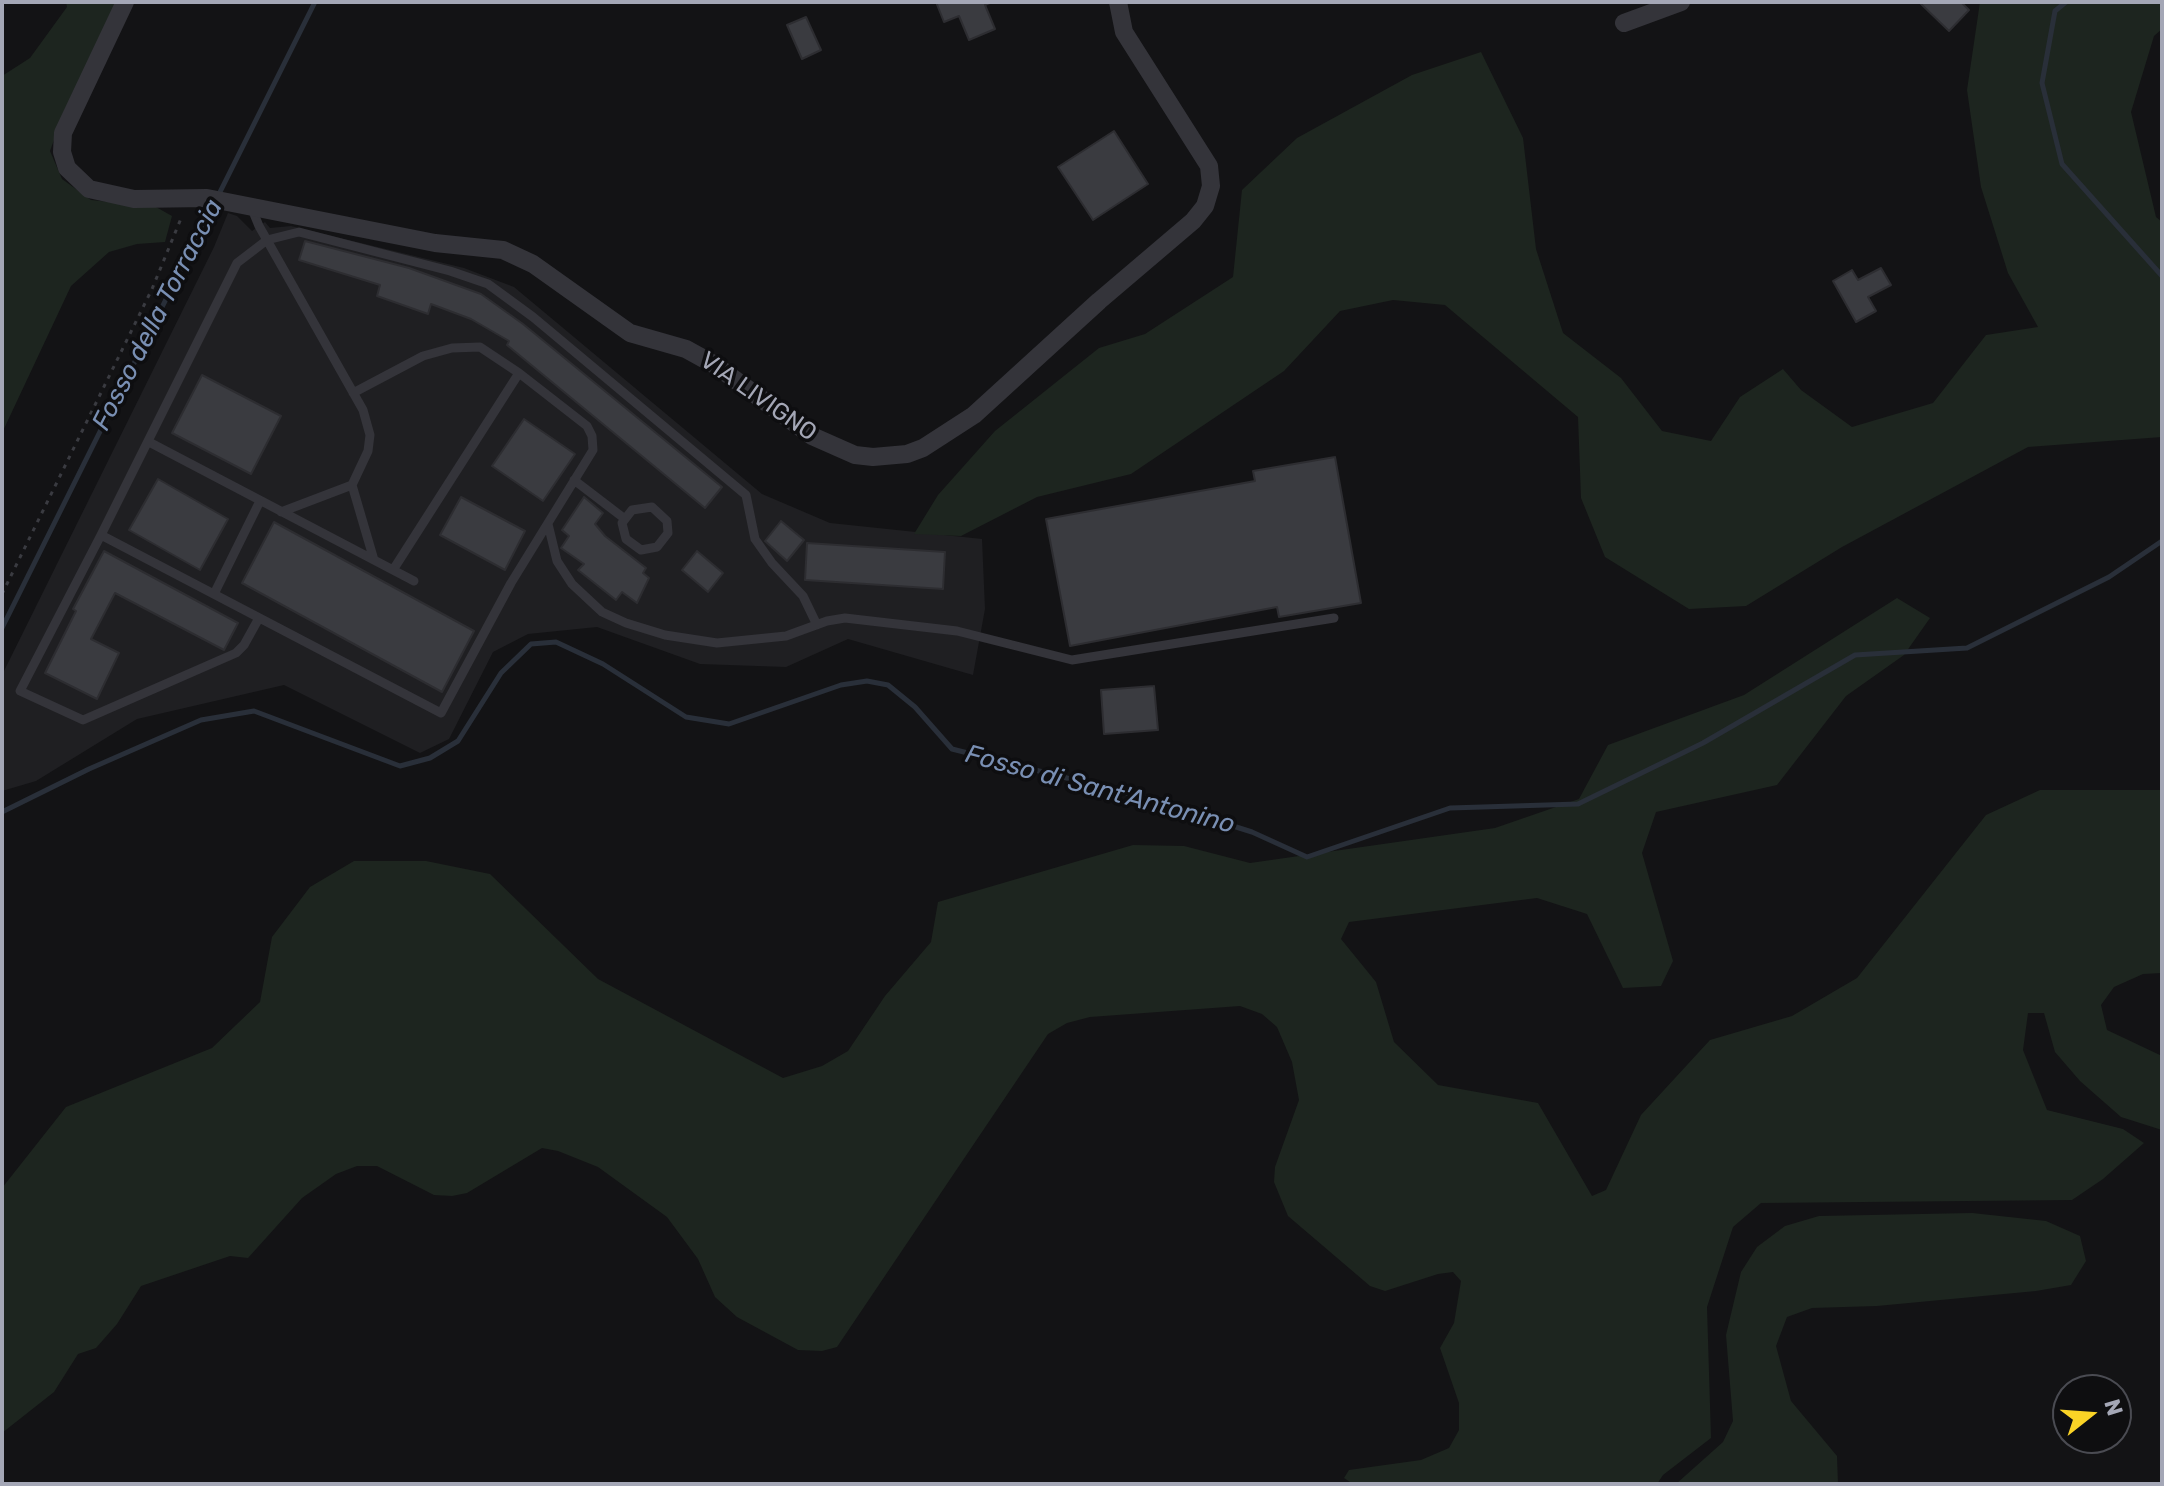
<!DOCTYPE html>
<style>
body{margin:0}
#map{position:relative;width:2164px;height:1486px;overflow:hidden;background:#131315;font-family:Rubik,sans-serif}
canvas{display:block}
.frame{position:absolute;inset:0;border:4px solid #a4a7b6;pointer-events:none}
.north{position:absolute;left:2052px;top:1374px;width:80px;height:80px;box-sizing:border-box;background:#0e0e10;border:2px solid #4a4b52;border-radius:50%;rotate:73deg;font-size:22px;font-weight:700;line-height:32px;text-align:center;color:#a4a7b6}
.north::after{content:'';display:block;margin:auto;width:28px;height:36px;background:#fad326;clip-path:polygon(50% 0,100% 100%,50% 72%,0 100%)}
</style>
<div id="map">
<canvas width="2164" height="1486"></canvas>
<div class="frame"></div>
<div class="north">N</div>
</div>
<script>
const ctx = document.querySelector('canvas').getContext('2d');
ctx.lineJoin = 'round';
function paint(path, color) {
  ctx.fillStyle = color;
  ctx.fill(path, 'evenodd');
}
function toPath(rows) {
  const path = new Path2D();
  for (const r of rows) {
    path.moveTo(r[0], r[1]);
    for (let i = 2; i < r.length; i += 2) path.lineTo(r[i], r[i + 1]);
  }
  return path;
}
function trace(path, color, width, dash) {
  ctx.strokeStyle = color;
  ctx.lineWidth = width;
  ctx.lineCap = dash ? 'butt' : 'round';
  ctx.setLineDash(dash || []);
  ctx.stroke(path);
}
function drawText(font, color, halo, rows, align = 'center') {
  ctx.font = font + ' Rubik,sans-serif';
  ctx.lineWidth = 7;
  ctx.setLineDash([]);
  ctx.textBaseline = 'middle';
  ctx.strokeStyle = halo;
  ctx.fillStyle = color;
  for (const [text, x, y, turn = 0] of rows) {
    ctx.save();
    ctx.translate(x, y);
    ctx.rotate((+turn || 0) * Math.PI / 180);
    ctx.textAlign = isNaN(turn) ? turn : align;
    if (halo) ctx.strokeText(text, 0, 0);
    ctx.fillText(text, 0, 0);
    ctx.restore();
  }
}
paint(toPath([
 [228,213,237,216,252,231,265,222,270,228,291,226,464,268,514,287,762,494,830,523,982,539,985,609,973,675,848,639,786,667,700,664,597,627,528,634,493,652,449,739,420,753,284,685,137,719,36,781,2,791,2,675,214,247]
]), '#1f1f22');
paint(toPath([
 [66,2,118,2,65,109,50,151,62,179,91,200,156,207,172,216,165,242,137,244,109,252,71,286,2,433,2,76,30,58,67,7],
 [1980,2,2162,2,2162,29,2154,36,2131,112,2156,217,2162,222,2162,437,2028,447,1842,547,1746,606,1689,609,1605,557,1581,498,1578,417,1445,305,1393,300,1340,311,1284,371,1131,474,1037,497,961,536,914,534,938,495,995,431,1099,348,1145,334,1233,277,1242,190,1297,138,1412,75,1481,52,1523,138,1536,249,1563,333,1621,378,1662,431,1711,441,1740,397,1783,369,1801,390,1852,427,1933,403,1986,335,2038,327,2008,273,1981,187,1967,90],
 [1897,598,1930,618,1904,655,1846,696,1777,785,1656,812,1642,853,1673,961,1661,986,1623,988,1587,914,1537,898,1349,922,1341,939,1376,982,1394,1042,1438,1085,1538,1103,1592,1196,1606,1190,1641,1115,1710,1040,1792,1016,1857,978,1986,815,2040,790,2162,790,2162,973,2143,974,2114,987,2101,1005,2107,1030,2162,1056,2162,1130,2121,1117,2080,1081,2055,1052,2044,1013,2028,1013,2023,1050,2047,1110,2123,1129,2144,1143,2103,1179,2072,1200,1761,1203,1733,1227,1707,1307,1711,1438,1663,1475,1657,1484,1385,1484,1350,1482,1344,1478,1349,1470,1421,1460,1449,1448,1459,1430,1459,1403,1440,1348,1454,1323,1461,1281,1453,1272,1438,1274,1385,1291,1370,1286,1288,1216,1274,1182,1275,1167,1299,1100,1292,1062,1277,1027,1262,1014,1240,1006,1090,1017,1067,1023,1048,1034,837,1347,822,1351,798,1350,737,1317,715,1297,698,1259,667,1217,598,1167,558,1151,542,1148,467,1193,452,1196,434,1195,377,1166,357,1166,336,1174,302,1198,248,1258,230,1256,141,1286,117,1324,96,1348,78,1354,54,1392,2,1433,2,1188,66,1107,212,1048,260,1002,272,937,310,887,354,861,426,861,490,874,598,979,783,1078,822,1066,848,1051,885,996,931,942,938,902,1133,845,1184,846,1250,863,1495,828,1579,799,1608,745,1744,695],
 [1972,1213,2046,1221,2080,1236,2086,1261,2071,1285,2036,1291,1877,1306,1812,1308,1787,1317,1776,1346,1791,1401,1837,1456,1838,1484,1676,1484,1723,1442,1733,1421,1726,1335,1741,1272,1757,1247,1785,1226,1819,1216]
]), '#1d251f');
trace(toPath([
 [2066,2,2055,11,2042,83,2062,164,2162,276],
 [219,194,315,2],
 [2,628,214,203],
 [2,812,89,769,201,720,254,711,400,766,430,758,458,741,501,673,531,644,556,642,603,664,686,717,729,724,841,685,867,681,888,685,915,707,952,749,1138,796,1252,832,1307,857,1450,808,1578,804,1703,743,1855,655,1967,648,2109,577,2162,541]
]), '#292f39', 5);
const building = toPath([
 [936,2,992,2,985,5,995,29,969,40,959,16,944,22,936,2],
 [1919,2,1961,2,1969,10,1949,31,1919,2],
 [806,17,821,50,802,59,787,25,806,17],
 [1114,131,1148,184,1093,220,1058,167,1114,131],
 [305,241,409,268,481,294,523,324,722,487,705,508,507,345,509,341,471,319,431,304,428,314,377,296,380,285,299,260,305,241],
 [1881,268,1891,285,1868,297,1876,311,1856,322,1833,281,1852,270,1858,280,1881,268],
 [202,375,281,416,251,474,172,433,202,375],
 [524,419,575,454,543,501,492,466,524,419],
 [1335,457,1361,603,1279,617,1277,607,1070,646,1046,519,1255,481,1253,471,1335,457],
 [158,479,228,519,200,570,129,530,158,479],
 [461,497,525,531,505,570,440,535,461,497],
 [584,497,603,513,595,524,605,536,646,568,643,573,649,578,637,603,622,592,616,600,578,570,584,564,561,548,569,536,562,530,584,497],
 [781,521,804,540,787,561,765,541,781,521],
 [274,522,474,631,442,692,242,583,274,522],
 [807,543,945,552,943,589,805,580,807,543],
 [104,551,238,623,224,650,115,593,91,639,119,653,97,699,45,673,76,611,73,609,104,551],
 [697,551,723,573,708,592,682,570,697,551],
 [1154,686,1158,730,1104,734,1101,690,1154,686]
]);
paint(building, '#3a3b40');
trace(building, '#2d2d31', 2);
trace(toPath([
 [2,594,152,289,182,216]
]), '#3a3b41', 3, [4, 6]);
trace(toPath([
 [252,209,259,226,363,410,370,435,368,451,352,485,281,512],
 [353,393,423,356,452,348,480,347,519,373,587,426,592,436,593,450,511,583,441,713,101,535,237,263,267,240,299,232,450,271,488,284,533,317,746,495,755,539,772,563,803,596,817,625],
 [149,442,414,581],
 [574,480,625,519],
 [352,485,374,560],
 [652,507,667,521,668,533,657,547,641,550,626,539,622,523,632,510,652,507],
 [548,524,557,561,572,584,602,612,626,623,665,635,717,643,786,636,827,621,845,618,957,631,1072,660,1334,618],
 [101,535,20,691,83,720,236,653,244,645,259,618],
 [393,570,519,373],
 [214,594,260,501]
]), '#34343a', 9);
trace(toPath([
 [125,2,63,133,62,152,67,168,89,189,134,199,207,198,435,243,503,250,533,264,630,333,686,349,715,365,812,436,855,455,873,457,907,454,923,448,974,415,1099,301,1193,221,1205,206,1211,186,1209,166,1124,32,1118,2],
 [1624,23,1681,2]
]), '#34343a', 18);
drawText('24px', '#a4a7b6', '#0e0e10', [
 ["VIA LIVIGNO",758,397,35]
]);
drawText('italic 26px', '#798fb3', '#0e0e10', [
 ["Fosso della Torraccia",158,315,-63],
 ["Fosso di Sant'Antonino",1100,790,15]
]);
</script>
